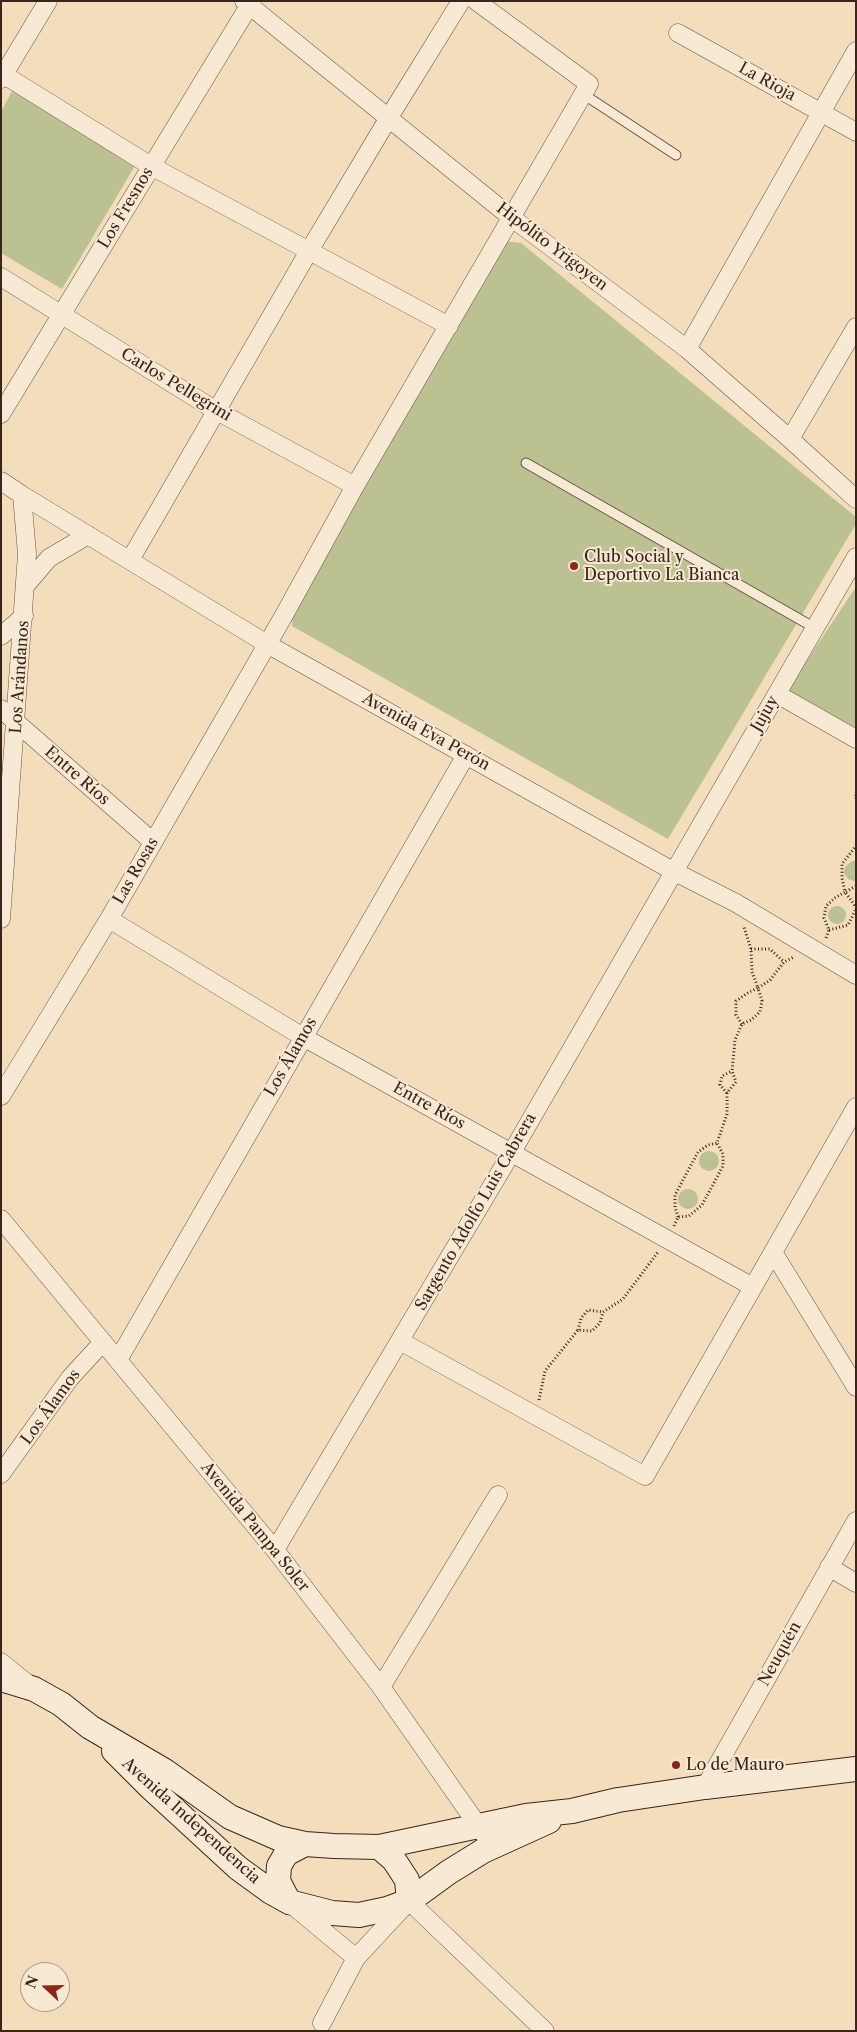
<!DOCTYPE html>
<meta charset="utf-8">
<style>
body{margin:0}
#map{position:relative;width:857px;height:2032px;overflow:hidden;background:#f3ddbb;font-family:"Libre Caslon Text",serif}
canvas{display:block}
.frame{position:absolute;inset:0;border:2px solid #39251b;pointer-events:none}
.north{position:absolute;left:20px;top:1962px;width:50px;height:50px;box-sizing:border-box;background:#f7e9d3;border:1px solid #ab9b89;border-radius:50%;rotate:291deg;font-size:14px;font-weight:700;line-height:20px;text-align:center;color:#39251b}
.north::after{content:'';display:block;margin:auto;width:18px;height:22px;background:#8f2418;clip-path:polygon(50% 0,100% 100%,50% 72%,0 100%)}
</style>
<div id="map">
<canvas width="857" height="2032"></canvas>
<div class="frame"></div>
<div class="north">N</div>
</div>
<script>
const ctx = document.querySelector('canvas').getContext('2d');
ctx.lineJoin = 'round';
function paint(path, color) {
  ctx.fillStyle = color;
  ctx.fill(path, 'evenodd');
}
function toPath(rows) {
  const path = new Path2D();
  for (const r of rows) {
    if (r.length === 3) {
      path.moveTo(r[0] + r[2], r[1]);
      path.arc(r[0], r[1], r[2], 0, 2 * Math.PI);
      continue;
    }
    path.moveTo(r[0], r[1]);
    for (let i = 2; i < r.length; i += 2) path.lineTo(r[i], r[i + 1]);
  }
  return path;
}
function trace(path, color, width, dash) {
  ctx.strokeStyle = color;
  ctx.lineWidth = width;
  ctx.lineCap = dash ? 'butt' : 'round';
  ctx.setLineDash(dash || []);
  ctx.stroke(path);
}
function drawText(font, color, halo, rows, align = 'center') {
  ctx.font = font + ' "Libre Caslon Text",serif';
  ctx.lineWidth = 4;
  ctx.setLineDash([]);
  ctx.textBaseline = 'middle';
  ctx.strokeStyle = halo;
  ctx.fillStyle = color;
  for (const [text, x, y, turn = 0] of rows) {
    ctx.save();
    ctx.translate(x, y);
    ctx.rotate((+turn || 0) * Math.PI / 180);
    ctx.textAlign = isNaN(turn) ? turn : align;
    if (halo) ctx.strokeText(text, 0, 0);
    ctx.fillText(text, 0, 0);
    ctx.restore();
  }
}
paint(toPath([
 [12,91,136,164,62,289,1,253,1,112],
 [505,241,521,243,856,517,856,524,668,839,292,626,293,608],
 [856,587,856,730,787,690],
 [852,861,856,861,856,880,854,881,848,879,844,873,845,867],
 [837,915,9],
 [709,1161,10],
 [688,1199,10]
]), '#bbc190');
const service = toPath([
 [583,94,676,155],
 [526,463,815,628]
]);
const minor = toPath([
 [244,1,512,218,687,349,790,439,856,499],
 [678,33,856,132],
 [1,73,151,166,449,326],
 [1,79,48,1],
 [1,277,215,410,355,486],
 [687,349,856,51],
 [1,414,252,1],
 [790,439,856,327],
 [1,481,22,495,267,644,673,871,736,903,856,975],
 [130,560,309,251,388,119,461,1],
 [26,585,49,558,88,535],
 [1,636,24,616],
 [777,694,856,739],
 [1,709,153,842],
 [1,919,27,554,22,495],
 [109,919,303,1037,753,1287],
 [1,1096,109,919,283,617,355,486,589,84,476,1],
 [1,1219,275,1550,381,1687,484,1834],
 [773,1252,856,1387],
 [400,1341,645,1476,856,1107],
 [118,1360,466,755],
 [1,1474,70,1378,103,1342],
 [275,1550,512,1152,856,557],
 [829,1567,856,1583],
 [1,1662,28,1684],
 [381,1687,498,1495],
 [705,1787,856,1521],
 [292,1905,356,1958,409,1901,545,2031],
 [322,2023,356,1958]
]);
const secondary = toPath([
 [1,1679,34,1689,61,1704,90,1727,165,1771,230,1817,278,1838,305,1844,334,1846,379,1847,526,1816,572,1811,618,1800,705,1787,856,1769],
 [114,1751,151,1788,238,1868,271,1892,289,1902,332,1913,359,1915,387,1909,409,1901,449,1872,483,1851,549,1821],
 [379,1847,394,1860,407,1880,409,1901],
 [289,1902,278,1881,279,1866,286,1854,305,1844]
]);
trace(service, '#685343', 11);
trace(minor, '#685343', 19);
trace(secondary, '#39251b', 26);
trace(toPath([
 [856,795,856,799],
 [856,886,845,892,856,907],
 [829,930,848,925,856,909],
 [826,938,829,930,824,918,826,906,835,898,845,892,842,878,842,864,856,846],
 [751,949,770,949,784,962],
 [742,1024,736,1015,736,1001,749,992,758,988,752,972,751,949,744,927],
 [727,1093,720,1085,722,1076,732,1071],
 [678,1217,675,1207,675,1195,698,1152,708,1145,717,1143],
 [674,1226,678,1217,689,1216,702,1205,723,1166,723,1154,717,1143,727,1114,727,1093,736,1082,732,1071,735,1040,742,1024,751,1020,760,1012,762,1001,758,988,770,980,784,962,794,957],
 [578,1330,581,1318,588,1310,603,1312],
 [539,1400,545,1371,578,1330,592,1331,600,1323,603,1312,623,1299,658,1252]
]), '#39251b', 3, [1, 2.5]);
trace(service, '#f7e9d3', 9);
trace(minor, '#f7e9d3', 18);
trace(secondary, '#f7e9d3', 24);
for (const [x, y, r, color] of [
 [574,566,5,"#8f2418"],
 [676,1765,5,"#8f2418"]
]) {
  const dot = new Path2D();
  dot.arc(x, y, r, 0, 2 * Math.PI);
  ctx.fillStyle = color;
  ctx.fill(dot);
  trace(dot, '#f7e9d3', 2);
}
drawText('16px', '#39251b', '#f7e9d3', [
 ["La Rioja",767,82,29],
 ["Los Fresnos",126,208,-59],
 ["Hipólito Yrigoyen",552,247,37],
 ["Carlos Pellegrini",176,385,31],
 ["Los Arándanos",20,677,-86],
 ["Jujuy",765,714,-60],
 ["Avenida Eva Perón",426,732,29],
 ["Entre Ríos",77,776,41],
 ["Las Rosas",136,871,-60],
 ["Los Álamos",291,1057,-60],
 ["Entre Ríos",429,1106,29],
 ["Sargento Adolfo Luis Cabrera",476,1212,-60],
 ["Los Álamos",51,1407,-54],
 ["Avenida Pampa Soler",255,1527,51],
 ["Neuquén",780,1654,-61],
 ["Avenida Independencia",191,1821,42]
]);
drawText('16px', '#39251b', '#f7e9d3', [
 ["Club Social y",584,557],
 ["Deportivo La Bianca",584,575],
 ["Lo de Mauro",686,1765]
], 'left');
</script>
